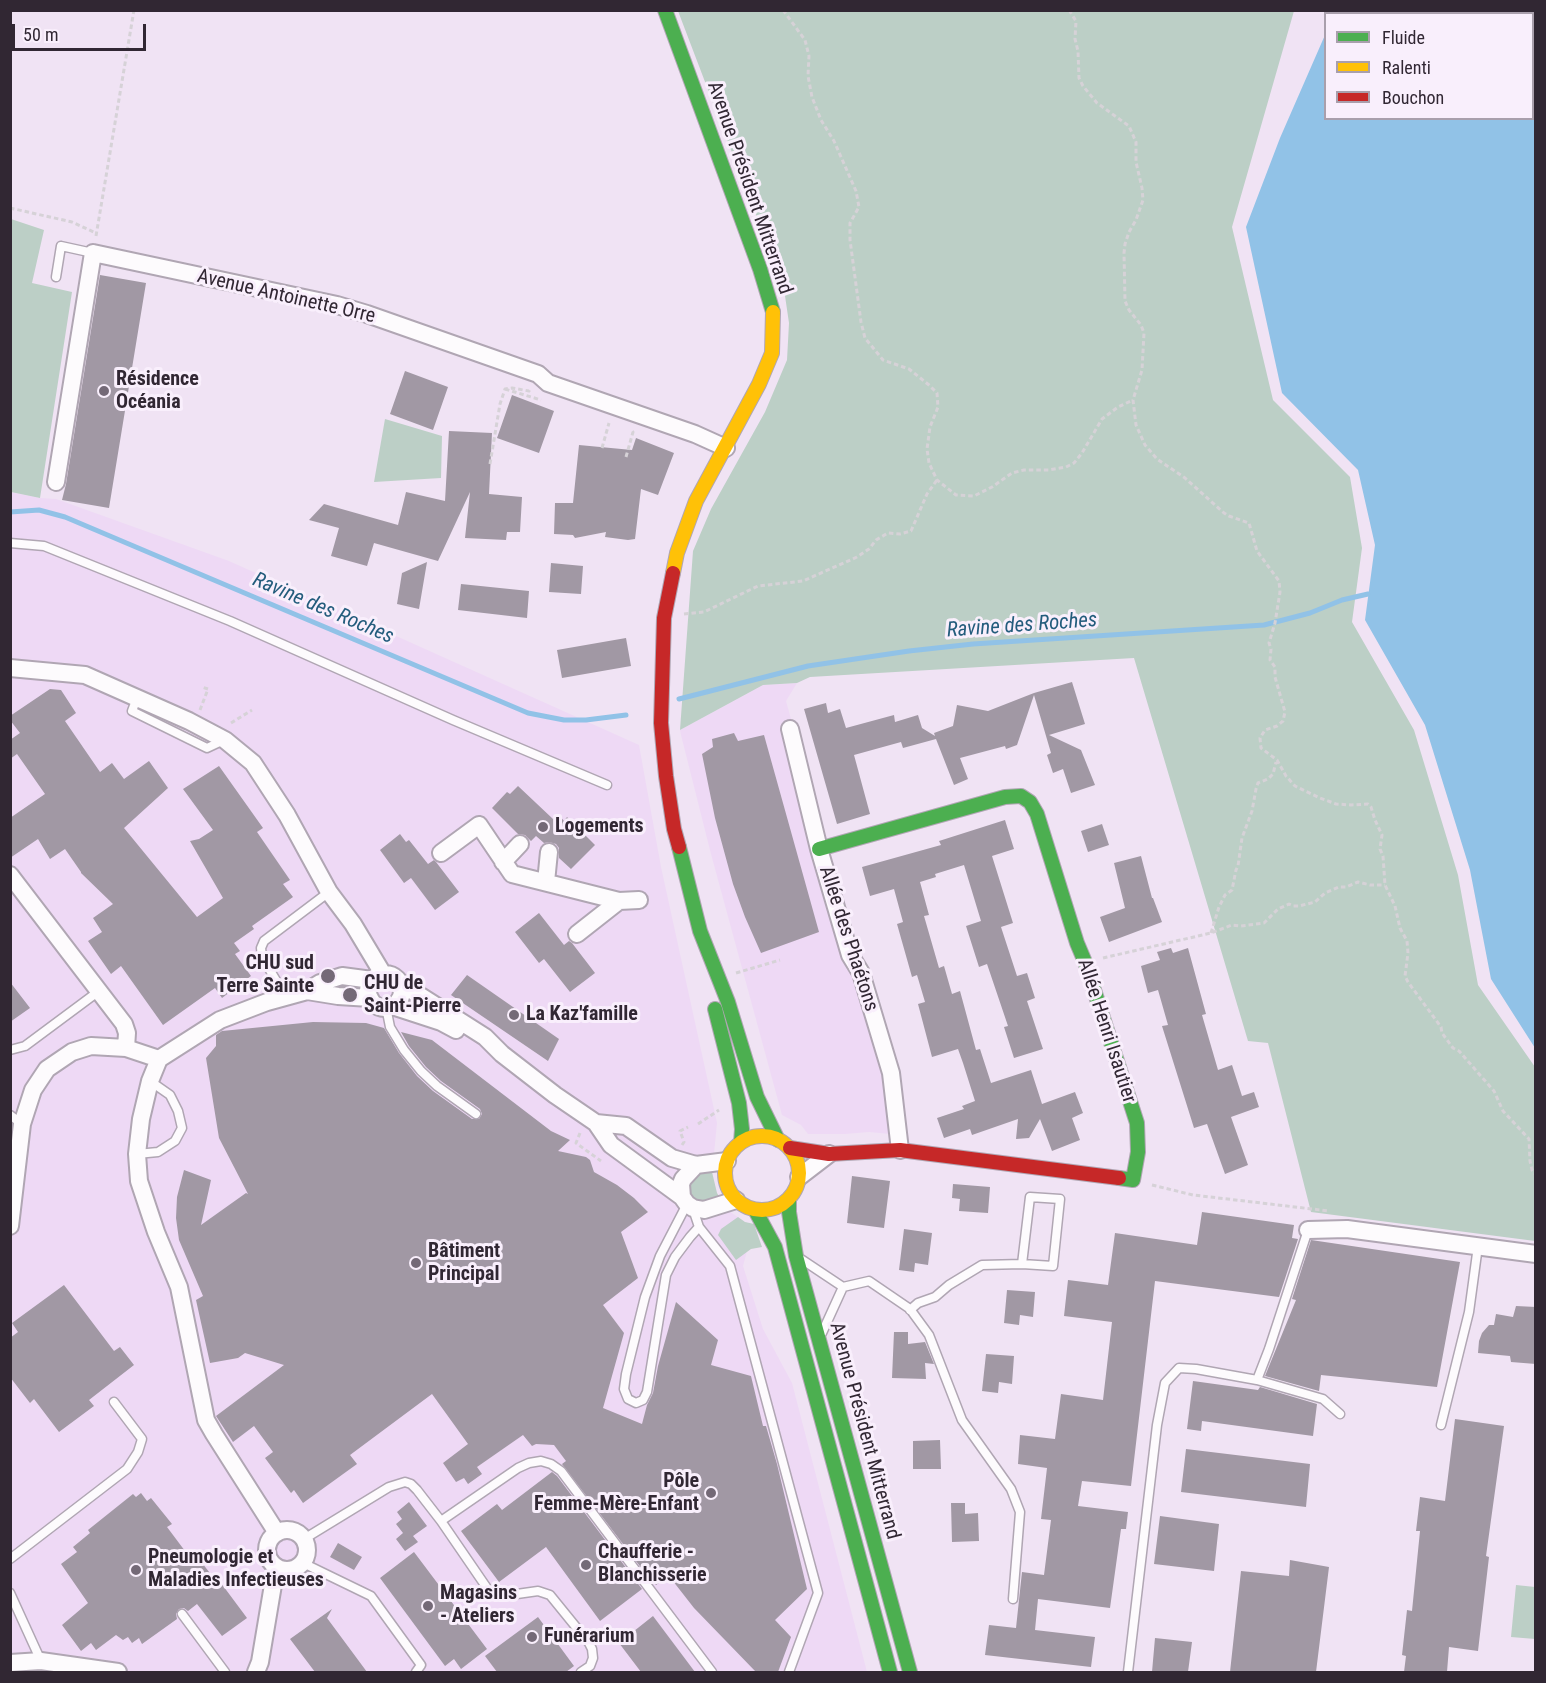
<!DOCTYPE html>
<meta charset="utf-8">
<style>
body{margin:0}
#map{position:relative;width:1546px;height:1683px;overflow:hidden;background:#f0e3f4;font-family:"Roboto Condensed",sans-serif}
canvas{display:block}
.frame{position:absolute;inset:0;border:12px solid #312733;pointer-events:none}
.legend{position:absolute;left:1324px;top:12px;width:210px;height:108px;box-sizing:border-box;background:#f9effc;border:2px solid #a99fac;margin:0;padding:8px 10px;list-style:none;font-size:18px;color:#312733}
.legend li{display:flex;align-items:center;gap:12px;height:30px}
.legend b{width:30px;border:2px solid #a99fac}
.scale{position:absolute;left:12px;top:24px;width:134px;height:27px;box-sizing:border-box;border:3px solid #312733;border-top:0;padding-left:8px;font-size:18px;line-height:21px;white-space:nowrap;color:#312733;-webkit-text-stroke:4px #f9effc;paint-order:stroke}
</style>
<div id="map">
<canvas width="1546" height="1683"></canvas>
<div class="frame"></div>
<ul class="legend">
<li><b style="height:8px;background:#4caf50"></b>Fluide</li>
<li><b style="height:8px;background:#ffc107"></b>Ralenti</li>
<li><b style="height:8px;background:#c62828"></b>Bouchon</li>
</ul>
<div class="scale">50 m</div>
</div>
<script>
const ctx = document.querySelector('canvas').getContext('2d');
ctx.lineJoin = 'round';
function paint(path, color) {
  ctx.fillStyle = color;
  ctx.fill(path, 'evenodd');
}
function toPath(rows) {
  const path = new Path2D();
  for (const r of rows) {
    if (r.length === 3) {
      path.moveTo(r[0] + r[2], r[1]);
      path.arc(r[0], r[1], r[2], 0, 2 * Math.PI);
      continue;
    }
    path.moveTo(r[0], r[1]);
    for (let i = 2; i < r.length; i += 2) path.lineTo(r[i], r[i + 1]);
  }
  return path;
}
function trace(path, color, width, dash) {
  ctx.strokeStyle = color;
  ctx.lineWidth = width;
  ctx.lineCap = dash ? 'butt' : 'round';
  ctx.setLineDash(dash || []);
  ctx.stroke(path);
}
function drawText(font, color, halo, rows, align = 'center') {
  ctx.font = font + ' "Roboto Condensed",sans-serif';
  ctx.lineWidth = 6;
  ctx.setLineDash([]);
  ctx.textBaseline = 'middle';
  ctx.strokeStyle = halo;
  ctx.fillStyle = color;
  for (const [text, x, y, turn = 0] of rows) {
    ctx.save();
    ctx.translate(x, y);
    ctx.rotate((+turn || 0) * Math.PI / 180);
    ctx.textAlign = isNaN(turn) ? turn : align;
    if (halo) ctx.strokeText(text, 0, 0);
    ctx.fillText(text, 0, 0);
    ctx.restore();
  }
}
paint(toPath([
 [10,492,40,498,56,499,229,561,639,745,661,867,717,1123,712,1174,717,1193,729,1211,745,1222,754,1225,743,1266,763,1329,792,1383,867,1672,11,1672],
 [797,683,786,701,827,848,901,1135,869,1132,845,1134,808,1134,801,1125,782,1115,711,854,681,735,680,730,763,685]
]), '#eed9f5');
paint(toPath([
 [678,11,1294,11,1232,227,1273,400,1350,477,1362,548,1352,622,1414,730,1458,875,1478,985,1535,1067,1535,1241,1311,1212,1268,1043,1248,1041,1134,658,810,677,797,683,763,685,680,730,693,551,711,509,765,412,787,360,789,323,784,289],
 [11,219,44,230,32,283,72,292,40,498,11,492],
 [385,419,442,436,441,478,374,482],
 [712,1172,717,1193,720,1198,703,1203,697,1201,693,1198,689,1190,689,1185,695,1175],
 [738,1217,745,1222,754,1224,762,1247,751,1249,736,1260,718,1235,721,1229],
 [1516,1585,1535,1587,1535,1639,1511,1637]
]), '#bccfc6');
paint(toPath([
 [1337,10,1535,11,1535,1048,1491,979,1470,870,1425,725,1365,620,1375,545,1358,470,1282,393,1246,227,1280,138,1325,35,1326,118,1532,118,1532,14,1335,13]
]), '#91c2e7');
trace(toPath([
 [10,512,39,510,65,517,528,713,564,720,586,720,626,715],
 [679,699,808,666,909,651,973,644,1264,625,1310,613,1342,600,1368,594]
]), '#91c2e7', 5);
paint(toPath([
 [100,275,146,283,109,508,62,500,66,484],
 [405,371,448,387,433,430,390,414],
 [512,395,554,411,539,453,497,438],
 [449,431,492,433,489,494,522,497,520,532,507,532,506,540,465,538,470,492,438,561,374,543,367,566,331,556,339,528,309,520,324,504,398,525,406,492,445,501],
 [636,438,674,453,658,495,641,489,635,539,628,540,605,537,606,532,575,538,573,535,554,534,555,503,573,503,579,445,632,450],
 [427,562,419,609,397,604,402,573],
 [551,563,583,566,581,594,549,592],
 [461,584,529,591,527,618,458,610],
 [626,638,631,666,562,678,557,650],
 [1072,682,1085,724,1049,735,1081,750,1095,785,1071,793,1063,769,1053,773,1047,755,1051,753,1034,695,1017,745,1006,749,1005,746,960,758,968,779,954,785,936,739,903,748,901,742,854,755,870,814,837,824,804,709,826,703,828,713,840,709,846,728,894,715,895,722,918,715,922,728,935,736,934,733,953,726,957,705,988,711,1034,693],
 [50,689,61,690,76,713,65,721,100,772,112,763,124,779,149,761,168,788,124,828,197,917,223,898,190,841,199,839,213,830,183,789,219,766,263,828,257,832,290,880,283,884,293,897,252,926,254,929,234,943,240,951,235,954,251,976,222,998,215,988,163,1025,121,966,111,974,88,941,102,932,93,918,113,904,81,873,81,872,65,849,50,859,38,839,10,858,10,818,45,794,17,754,10,759,10,740,20,733,10,720,10,716],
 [734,733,738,741,764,735,819,932,761,953,745,917,733,884,715,818,702,754,713,747,712,739],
 [518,786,553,819,558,814,564,821,567,817,595,845,571,869,559,858,559,848,556,844,549,842,544,843,536,836,531,841,525,835,518,834,492,808,507,792,510,794],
 [1005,820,1014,849,992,856,1013,923,1001,927,1017,976,1027,973,1035,998,1027,1001,1043,1049,1014,1058,1004,1027,1008,1026,987,964,979,967,966,926,981,921,964,865,935,874,936,877,920,882,929,915,924,916,939,968,944,966,952,994,960,991,976,1050,980,1049,991,1083,1031,1070,1042,1104,1075,1092,1083,1113,1072,1118,1080,1140,1052,1151,1040,1119,1029,1138,1016,1139,1018,1119,972,1135,970,1129,944,1138,937,1118,964,1109,962,1106,975,1101,963,1063,958,1049,932,1057,918,1004,925,1002,917,975,912,977,897,924,903,922,894,889,870,896,862,867,941,845,939,841],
 [1102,824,1109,845,1088,852,1081,831],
 [400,834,406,842,409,840,428,864,434,860,436,862,459,892,435,910,411,878,404,883,380,850],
 [1141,856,1152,898,1153,898,1162,922,1109,942,1100,917,1125,908,1114,863],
 [539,913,564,945,569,941,572,943,595,973,570,992,544,959,539,963,515,932],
 [1171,948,1173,953,1188,948,1206,1014,1202,1015,1218,1070,1232,1065,1242,1096,1254,1092,1259,1107,1231,1117,1248,1165,1225,1174,1207,1124,1194,1128,1162,1026,1168,1025,1158,990,1148,993,1143,974,1141,966,1160,960,1157,952],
 [467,975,559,1039,548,1061,451,995],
 [10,982,30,1008,10,1022],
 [313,1022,366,1023,384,1028,399,1053,417,1076,433,1091,472,1119,479,1119,482,1114,480,1109,441,1081,426,1067,409,1046,401,1032,432,1040,551,1131,570,1140,558,1151,586,1157,590,1160,594,1172,617,1185,634,1198,648,1212,621,1232,638,1278,603,1305,624,1333,603,1408,642,1424,647,1405,653,1393,658,1366,676,1302,718,1340,711,1365,751,1376,763,1426,766,1426,777,1464,807,1589,775,1620,791,1637,778,1672,756,1672,694,1608,669,1576,656,1585,653,1581,652,1582,562,1464,566,1461,554,1445,536,1444,532,1446,523,1435,477,1467,482,1474,468,1484,464,1478,456,1482,443,1463,468,1444,432,1394,350,1455,357,1464,303,1503,294,1490,291,1493,265,1458,273,1452,254,1426,233,1442,216,1416,284,1365,245,1353,238,1358,210,1363,196,1300,203,1296,179,1240,176,1218,177,1197,184,1170,211,1180,201,1225,246,1193,248,1194,219,1138,206,1058,216,1046,216,1035,222,1031],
 [852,1176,890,1181,884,1228,847,1223],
 [953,1184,990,1187,988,1213,959,1211,960,1199,952,1198],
 [1202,1212,1294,1225,1292,1238,1298,1239,1279,1297,1155,1281,1131,1486,1082,1481,1078,1506,1128,1512,1126,1529,1121,1529,1110,1608,1038,1599,1035,1630,1095,1637,1091,1667,985,1655,989,1625,1016,1628,1022,1572,1044,1575,1051,1520,1041,1519,1047,1468,1018,1464,1020,1435,1055,1439,1061,1394,1103,1400,1112,1322,1064,1316,1068,1280,1108,1285,1115,1233,1197,1245],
 [904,1229,932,1233,928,1265,915,1263,914,1272,899,1270],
 [1311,1240,1460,1262,1437,1387,1321,1375,1319,1391,1265,1376,1296,1300,1292,1299],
 [64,1285,114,1351,120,1347,134,1365,89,1400,94,1406,59,1432,34,1399,30,1403,10,1377,10,1338,18,1332,12,1323],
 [1007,1290,1035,1292,1033,1317,1020,1315,1019,1325,1004,1323],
 [1516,1306,1536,1307,1536,1364,1511,1362,1510,1356,1478,1353,1479,1341,1482,1333,1489,1325,1494,1325,1496,1314,1513,1317],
 [894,1332,908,1332,908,1344,925,1342,934,1364,925,1363,926,1379,892,1378],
 [986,1354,1014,1356,1012,1384,999,1382,998,1393,982,1391],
 [1193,1381,1258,1390,1260,1387,1317,1404,1313,1436,1202,1421,1201,1431,1187,1429],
 [1455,1419,1504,1426,1486,1556,1489,1557,1478,1651,1449,1647,1447,1672,1404,1672,1406,1656,1402,1655,1407,1610,1412,1611,1420,1531,1416,1531,1420,1497,1445,1501],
 [940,1440,941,1469,913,1469,913,1441],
 [1186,1449,1310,1464,1306,1507,1181,1492],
 [552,1472,557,1476,642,1589,600,1621,546,1547,499,1582,461,1531,497,1504,502,1510],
 [141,1493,147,1501,151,1498,172,1524,167,1527,191,1559,196,1555,216,1581,218,1579,247,1618,222,1636,197,1604,188,1611,184,1608,179,1609,176,1614,177,1619,142,1644,139,1638,132,1643,128,1637,123,1640,116,1635,96,1650,91,1643,81,1651,62,1625,88,1603,61,1564,77,1552,73,1547,90,1533,88,1530,133,1494,136,1497],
 [409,1502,427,1526,413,1536,418,1542,405,1551,396,1539,403,1533,396,1524,402,1519,397,1512],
 [951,1503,965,1503,965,1514,978,1513,979,1541,952,1542],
 [1160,1516,1219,1524,1214,1571,1154,1564],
 [338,1543,362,1557,354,1570,330,1557],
 [414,1552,487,1649,461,1669,454,1659,445,1666,380,1578],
 [1290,1560,1329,1567,1316,1672,1230,1672,1241,1571,1289,1576],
 [332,1609,327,1618,367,1672,315,1672,290,1639],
 [653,1616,695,1672,641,1672,619,1643],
 [538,1617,574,1666,566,1672,497,1672,485,1656],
 [1155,1638,1192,1642,1188,1672,1152,1672]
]), '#a198a4');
const lane = toPath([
 [56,277,61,246,93,253],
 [10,543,44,546,230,621,453,720,607,785],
 [137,698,132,711,207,748,224,740],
 [286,997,262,957,261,948,264,941,329,892],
 [386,1007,390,1027,404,1050,421,1071,437,1086,476,1114],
 [10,1050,25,1046,99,991],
 [10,1115,22,1124],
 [137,1154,158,1152,175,1141,182,1128,178,1111,170,1095,150,1081],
 [687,1204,660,1256,645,1297,626,1374,624,1389,628,1399,636,1403,643,1400,647,1392,666,1275,675,1257,690,1237,699,1227],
 [693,1209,699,1227,730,1266,818,1593,789,1672],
 [801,1259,843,1287,822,1333],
 [843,1287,869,1281,910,1309,929,1335,962,1420,1011,1489,1020,1512,1013,1599],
 [910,1310,918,1303,935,1297,949,1285,982,1265,1022,1264,1030,1197,1060,1199,1053,1266,1022,1264],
 [1257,1380,1323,1399,1340,1414],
 [1441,1425,1469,1312,1478,1246],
 [441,1521,489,1591,495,1596,503,1596,538,1591,550,1595,589,1643,592,1649,593,1658,590,1666,581,1672],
 [304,1539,389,1487,405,1482,411,1484,417,1490,441,1521,518,1468,529,1463,541,1461,551,1464,561,1471,712,1672],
 [10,1559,127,1469,138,1452,142,1439,114,1402],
 [303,1563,371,1596,421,1665,416,1672],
 [10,1593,41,1661],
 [182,1614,225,1672],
 [1128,1672,1157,1425,1165,1383,1179,1368,1196,1369,1257,1380,1269,1349,1308,1230]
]);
const street = toPath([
 [56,482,93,253,337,305,367,314,538,374,548,383,695,434,726,448],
 [10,668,85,675,189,721,225,740,253,763,287,815,329,892,353,924,383,974],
 [790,729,819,849,850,955,861,973,891,1073,900,1150],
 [441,853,479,825,512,874,619,901,639,900],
 [503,862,520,844],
 [10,875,124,1024,127,1033,126,1048],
 [546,882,549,852],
 [577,934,619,901],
 [385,991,17],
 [400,983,485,1037,502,1054,555,1095,596,1123,611,1145,682,1197,687,1204,693,1208,704,1210,736,1200],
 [307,991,338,996,370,998],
 [392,1006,441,1022,456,1030],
 [596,1123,626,1126,672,1158,696,1165],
 [799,1177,829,1154],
 [682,1197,681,1184,683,1179,696,1165,727,1161],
 [10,1226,22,1124,33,1090,47,1069,72,1052,91,1046,126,1048,159,1059],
 [1308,1230,1347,1229,1536,1254],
 [287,1550,20],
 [277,1533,214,1434,206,1420,179,1287,156,1232,139,1181,137,1154,141,1119,150,1081,159,1059,220,1020,267,1002,307,991,320,983,342,976,372,980],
 [10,1663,41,1661,118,1672],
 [256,1672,260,1662,276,1567]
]);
const fast = toPath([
 [665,10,760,269,773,312],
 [679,847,700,931,728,1002,757,1097,778,1140],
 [819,849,1005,797,1021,796,1030,802,1037,814,1077,943,1085,962,1137,1123,1138,1152,1133,1180,1119,1178],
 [715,1009,739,1103,742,1129,741,1142],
 [789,1199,789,1212,796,1256,910,1672],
 [755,1210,775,1247,890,1672]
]);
const slow = toPath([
 [673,573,677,553,696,501,759,384,772,353,773,312],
 [762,1173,37]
]);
const jam = toPath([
 [673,573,664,618,661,723,666,776,674,829,679,847],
 [790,1148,829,1154,900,1150,1119,1178]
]);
trace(lane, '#b0a6b3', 11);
trace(street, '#b0a6b3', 20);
trace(fast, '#b0a6b3', 16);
trace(slow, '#b0a6b3', 16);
trace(jam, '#b0a6b3', 16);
trace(toPath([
 [783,10,805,40,809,56,808,76,812,97,821,120,834,141,856,191,859,207,850,223,850,240,861,322,865,338,883,360,909,369,929,385,937,393,938,407,930,427,927,449,929,463,937,480,956,495,974,496,992,487,1012,473,1024,470,1049,470,1066,467,1074,463,1082,453,1102,419,1118,407,1133,400],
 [1069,10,1076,21,1075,39,1078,51,1079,78,1083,86,1097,103,1129,126,1136,142,1136,162,1142,188,1143,200,1136,220,1129,232,1125,244,1124,253,1125,301,1129,310,1141,325,1144,333,1142,370,1133,400,1136,425,1145,445,1157,459,1185,478,1224,513,1229,516,1249,523,1257,551,1279,581,1280,592,1275,623,1269,643,1271,649,1270,660,1275,667,1275,677,1285,712,1283,721,1277,726,1265,730,1260,738,1261,748,1277,760,1286,776,1295,786,1320,798,1336,804,1351,805,1368,804,1371,807,1375,820,1382,835,1380,849,1383,856,1385,885,1395,906,1400,928,1407,941,1408,953,1405,976,1408,982,1441,1027,1442,1033,1453,1048,1459,1051,1494,1091,1503,1111,1529,1139,1530,1161,1532,1170,1536,1175],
 [10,208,72,222,96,233],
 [96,236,134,10],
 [505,389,541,400],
 [602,448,609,423],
 [626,457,633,432,632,431],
 [490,464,500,404,505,389,512,388,529,391,530,389],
 [684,614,704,612,758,586,803,581,857,557,869,549,876,540,888,533,900,534,911,531,927,494,937,480],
 [200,710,208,689,202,687],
 [231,723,252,710],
 [1211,933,1219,907,1225,895,1232,890,1236,870,1238,866,1242,838,1252,811,1256,789,1258,783,1268,779,1273,774,1276,762],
 [1103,958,1211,933,1232,925,1241,926,1264,923,1278,909,1289,904,1293,906,1299,906,1315,902,1325,893,1339,887,1346,887,1358,882,1370,885,1385,885],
 [736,973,780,960],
 [698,1124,719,1110],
 [580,1133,576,1143,601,1161],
 [682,1145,684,1142,680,1131,688,1127],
 [1152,1185,1193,1195,1329,1211]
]), '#d6d2d7', 3, [4.5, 3]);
trace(lane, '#fdfbfd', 8);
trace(street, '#fdfbfd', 16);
trace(fast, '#4caf50', 14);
trace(slow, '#ffc107', 14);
trace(jam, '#c62828', 14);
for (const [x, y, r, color] of [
 [104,391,6,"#746977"],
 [543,827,6,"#746977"],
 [328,976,8,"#746977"],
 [350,995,8,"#746977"],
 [514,1015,6,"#746977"],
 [416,1263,6,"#746977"],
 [711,1493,6,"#746977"],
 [586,1565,6,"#746977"],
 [136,1570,6,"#746977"],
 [428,1606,6,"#746977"],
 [532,1637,6,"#746977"]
]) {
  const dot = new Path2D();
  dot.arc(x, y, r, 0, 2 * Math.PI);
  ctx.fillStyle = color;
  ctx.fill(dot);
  trace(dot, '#f9effc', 2);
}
drawText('20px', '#312733', '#f9effc', [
 ["Avenue Président Mitterrand",749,188,71],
 ["Avenue Antoinette Orre",286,297,13],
 ["Allée des Phaétons",848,939,72],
 ["Allée Henri Isautier",1106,1031,72],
 ["Avenue Président Mitterrand",864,1431,75]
]);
drawText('bold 20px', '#312733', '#f9effc', [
 ["Résidence",116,380],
 ["Océania",116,403],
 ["Logements",555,827],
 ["CHU sud",314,964,"right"],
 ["Terre Sainte",314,987,"right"],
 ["CHU de",364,984],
 ["Saint-Pierre",364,1007],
 ["La Kaz'famille",526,1015],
 ["Bâtiment",428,1252],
 ["Principal",428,1275],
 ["Pôle",699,1482,"right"],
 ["Femme-Mère-Enfant",699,1505,"right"],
 ["Chaufferie -",598,1553],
 ["Blanchisserie",598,1576],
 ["Pneumologie et",148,1558],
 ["Maladies Infectieuses",148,1581],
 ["Magasins",440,1594],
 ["- Ateliers",440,1617],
 ["Funérarium",544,1637]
], 'left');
drawText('italic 21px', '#235c7c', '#f9effc', [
 ["Ravine des Roches",323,609,23],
 ["Ravine des Roches",1022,626,-4]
]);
</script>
